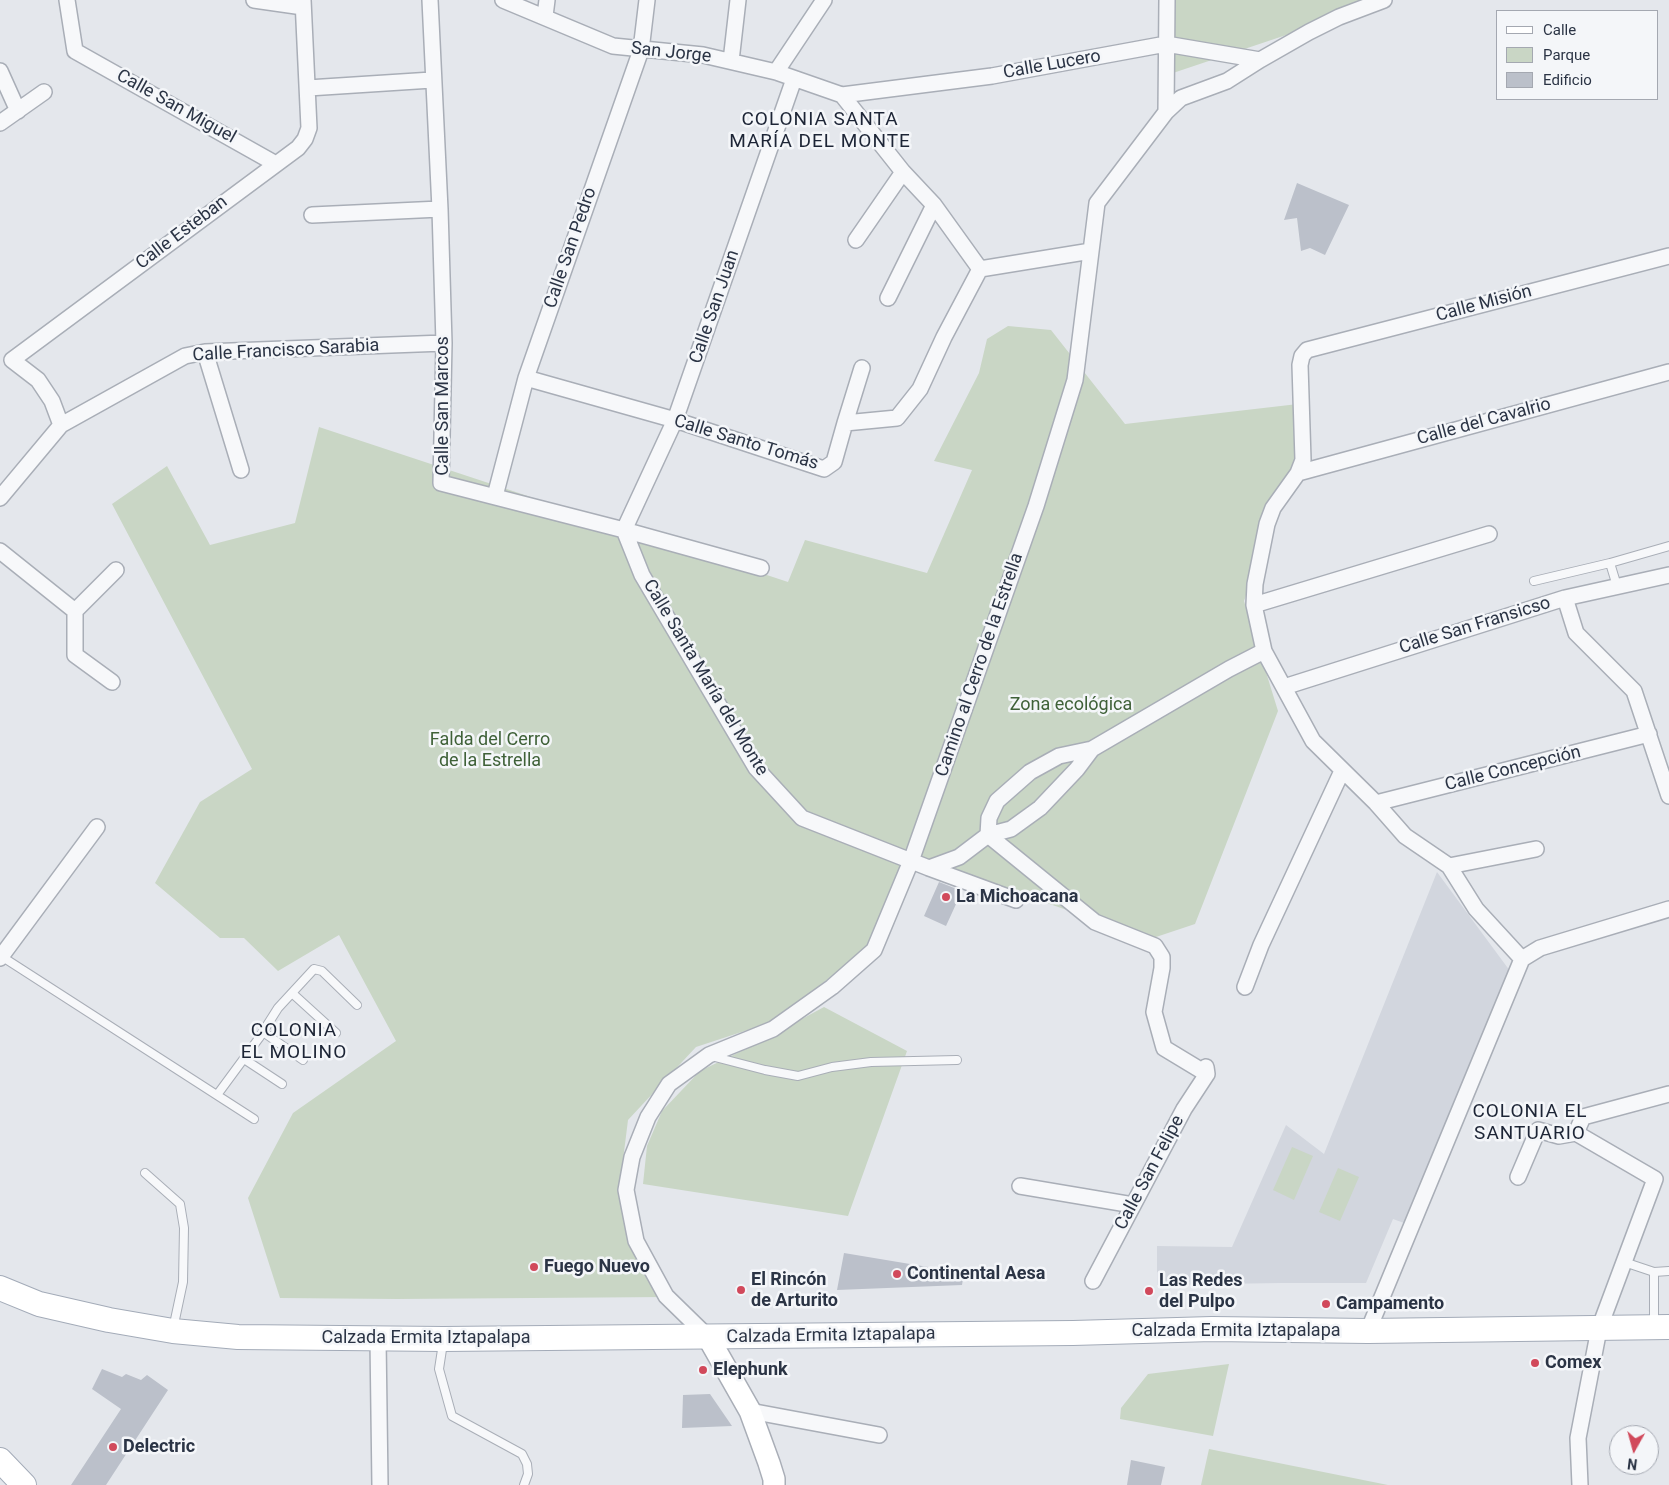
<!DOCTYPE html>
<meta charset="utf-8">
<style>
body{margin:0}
#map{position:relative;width:1669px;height:1485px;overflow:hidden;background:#e4e7ec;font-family:Roboto,sans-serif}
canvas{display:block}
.legend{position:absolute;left:1496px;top:10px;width:162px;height:90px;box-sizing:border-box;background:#f4f6f9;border:1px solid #a4a8b1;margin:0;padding:6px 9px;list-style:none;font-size:15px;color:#2b3445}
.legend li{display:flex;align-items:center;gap:10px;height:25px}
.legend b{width:25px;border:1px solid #a4a8b1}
.north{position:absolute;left:1609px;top:1425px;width:50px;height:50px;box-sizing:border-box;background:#f4f6f9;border:1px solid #a4a8b1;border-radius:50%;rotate:187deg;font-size:14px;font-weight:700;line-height:20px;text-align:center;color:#2b3445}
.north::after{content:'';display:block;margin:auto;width:18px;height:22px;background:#d1495b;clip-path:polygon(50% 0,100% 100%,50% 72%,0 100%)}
</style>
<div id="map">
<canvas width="1669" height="1485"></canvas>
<ul class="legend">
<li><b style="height:6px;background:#fff"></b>Calle</li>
<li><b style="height:14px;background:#c9d6c5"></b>Parque</li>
<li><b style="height:14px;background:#bbc0ca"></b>Edificio</li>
</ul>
<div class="north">N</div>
</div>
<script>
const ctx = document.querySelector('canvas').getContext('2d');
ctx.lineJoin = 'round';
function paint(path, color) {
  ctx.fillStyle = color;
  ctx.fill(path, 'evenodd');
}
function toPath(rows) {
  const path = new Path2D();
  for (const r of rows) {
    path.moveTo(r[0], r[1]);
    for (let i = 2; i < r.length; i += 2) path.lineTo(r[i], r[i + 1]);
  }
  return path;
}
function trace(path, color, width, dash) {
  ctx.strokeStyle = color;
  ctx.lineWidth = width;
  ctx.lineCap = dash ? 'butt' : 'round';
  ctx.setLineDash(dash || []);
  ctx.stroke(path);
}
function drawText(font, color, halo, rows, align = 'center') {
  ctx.font = font + ' Roboto,sans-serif';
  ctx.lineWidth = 5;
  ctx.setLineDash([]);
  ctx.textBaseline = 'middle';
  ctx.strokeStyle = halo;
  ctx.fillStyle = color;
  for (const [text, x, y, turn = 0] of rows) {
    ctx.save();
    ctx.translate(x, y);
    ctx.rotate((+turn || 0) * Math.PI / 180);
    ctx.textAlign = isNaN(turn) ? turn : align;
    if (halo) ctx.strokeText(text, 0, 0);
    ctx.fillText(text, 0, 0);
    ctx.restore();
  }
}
paint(toPath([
 [1437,872,1510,971,1404,1223,1393,1219,1366,1283,1281,1283,1157,1285,1157,1246,1232,1247,1286,1125,1324,1154]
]), '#d2d6de');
paint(toPath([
 [1174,0,1364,0,1313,26,1173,73],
 [1008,326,1051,330,1125,424,1298,404,1297,456,1244,601,1278,711,1195,924,1150,939,909,855,877,940,775,1021,696,1047,628,1120,619,1192,667,1297,397,1299,280,1298,248,1198,293,1113,396,1041,339,935,278,971,244,938,220,938,155,883,200,802,252,769,112,504,167,466,210,545,295,523,319,427,788,582,805,540,927,573,972,470,934,461,979,373,987,339],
 [824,1007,907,1051,848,1216,643,1184,647,1146,662,1111,700,1071,754,1045],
 [1292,1147,1313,1156,1294,1200,1273,1190],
 [1338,1168,1359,1177,1340,1221,1319,1212],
 [1229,1364,1213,1436,1120,1419,1121,1408,1148,1374],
 [1209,1449,1388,1485,1201,1485]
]), '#c9d6c5');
paint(toPath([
 [1297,183,1349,205,1325,255,1310,248,1301,251,1297,218,1284,220],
 [939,882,962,891,946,926,924,916],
 [844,1253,964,1273,962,1285,837,1290],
 [102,1369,122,1377,126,1374,141,1380,147,1375,168,1390,106,1485,71,1485,121,1409,92,1389],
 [710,1394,732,1426,682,1428,683,1395],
 [1131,1460,1165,1467,1161,1485,1127,1485]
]), '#bbc0ca');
const lane = toPath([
 [1534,581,1610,563],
 [1617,586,1610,563,1669,546],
 [1,956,254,1119],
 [292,993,336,1033],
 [263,1032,303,1060],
 [711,1056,765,1070,798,1076,832,1067,871,1062,957,1060],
 [244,1059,282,1084],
 [217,1095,259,1038,278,1008,314,969,322,971,357,1005],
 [145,1173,180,1204,184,1228,183,1282,173,1329],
 [1624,1262,1654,1272],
 [1654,1325,1654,1272,1669,1271],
 [443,1343,439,1369,452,1416,522,1454,527,1464,528,1474,524,1485]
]);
const street = toPath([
 [67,0,75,51,276,164],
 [254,0,303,7],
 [430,0,440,209,444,343,441,483,624,530,761,568],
 [503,0,613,46,703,55,776,72,842,95,992,76,1166,44,1260,60],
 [545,16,547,0],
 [731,61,738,0],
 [0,71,18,111],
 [776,72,824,0],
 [794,79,675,420,624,530,642,575,756,768,802,818,929,868,1016,900],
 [308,88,432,80],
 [842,95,903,172,934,205,980,269],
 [1166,112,1167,0],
 [0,123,44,92],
 [312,215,440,209],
 [856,240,903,172],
 [888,298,934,205],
 [205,352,241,470],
 [526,378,675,420,824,469,834,462,845,423,897,418,920,389,944,337,980,269,1091,251],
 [845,423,862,368],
 [61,425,52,401,38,380,12,360,298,148,305,139,309,128,303,0],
 [1298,473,1669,372],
 [495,496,526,378,641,50,647,0],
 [0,498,61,425,185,356,205,352,444,343],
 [0,551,75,611,75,655,112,682],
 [1565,598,1576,633,1634,691,1669,796],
 [1254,605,1489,534],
 [75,611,116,570],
 [1284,687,1565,598,1669,575],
 [1376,803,1649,734],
 [988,835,1095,922,1155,946,1162,957,1162,968,1154,1012,1164,1048,1207,1074],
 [988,835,1011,829,1040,808,1077,769,1092,749],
 [1449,866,1536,849],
 [929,868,959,857,988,835,989,818,997,801,1030,772,1059,756,1092,749,1229,669,1264,651],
 [0,958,97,827],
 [1522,959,1476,909,1449,866,1405,836,1376,803,1313,741,1264,651,1254,605,1255,584,1267,524,1273,508,1298,473,1303,460,1300,365,1302,356,1307,350,1669,256],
 [1522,959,1540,948,1669,909],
 [1245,987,1261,945,1342,771],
 [1576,1133,1583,1117,1669,1094],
 [1518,1177,1538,1130,1559,1136,1576,1133,1655,1179,1599,1329,1578,1438,1580,1485],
 [1020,1186,1133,1205],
 [1093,1281,1184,1109,1207,1074,1206,1067],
 [1368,1331,1522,959],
 [708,1337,666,1296,636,1241,626,1190,632,1157,648,1117,669,1084,709,1055,773,1029,832,987,874,950,911,861,1036,506,1075,380,1097,203,1166,112,1181,98,1227,81,1260,60,1309,32,1339,17,1384,0],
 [378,1339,380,1485],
 [750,1411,879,1435]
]);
const secondary = toPath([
 [708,1337,750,1411,769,1463,774,1479,774,1485]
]);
const primary = toPath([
 [0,1288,39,1304,109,1320,173,1331,238,1337,443,1339,1073,1333,1212,1329,1368,1331,1669,1327],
 [0,1460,24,1485]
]);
trace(lane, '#a9aeb7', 10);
trace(street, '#a9aeb7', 18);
trace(secondary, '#a9aeb7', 24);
trace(primary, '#a3abb8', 26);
trace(lane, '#f7f8fa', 8);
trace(street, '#f7f8fa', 15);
trace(secondary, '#fff', 21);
trace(primary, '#fff', 24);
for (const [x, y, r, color] of [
 [946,897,5,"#d1495b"],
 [534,1267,5,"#d1495b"],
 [897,1274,5,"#d1495b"],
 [741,1290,5,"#d1495b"],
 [1149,1291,5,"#d1495b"],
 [1326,1304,5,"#d1495b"],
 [1535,1363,5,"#d1495b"],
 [703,1370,5,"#d1495b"],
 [113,1447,5,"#d1495b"]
]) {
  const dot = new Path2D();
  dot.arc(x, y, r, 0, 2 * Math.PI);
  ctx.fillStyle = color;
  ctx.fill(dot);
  trace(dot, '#f4f6f9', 2);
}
drawText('18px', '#2b3445', '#f4f6f9', [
 ["San Jorge",671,53,6],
 ["Calle Lucero",1052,65,-10],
 ["Calle San Miguel",176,107,29],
 ["Calle Esteban",182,233,-37],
 ["Calle San Pedro",571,248,-71],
 ["Calle Misión",1484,304,-15],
 ["Calle San Juan",715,307,-71],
 ["Calle Francisco Sarabia",286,351,-3],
 ["Calle San Marcos",443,406,-90],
 ["Calle del Cavalrio",1484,422,-15],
 ["Calle Santo Tomás",746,443,17],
 ["Calle San Fransicso",1475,626,-17],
 ["Camino al Cerro de la Estrella",980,665,-71],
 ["Calle Santa María del Monte",705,678,59],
 ["Calle Concepción",1513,769,-14],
 ["Calle San Felipe",1150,1173,-62],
 ["Calzada Ermita Iztapalapa",1236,1331],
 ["Calzada Ermita Iztapalapa",831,1336,-1],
 ["Calzada Ermita Iztapalapa",426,1338]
]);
drawText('18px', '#3f6138', '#f4f6f9', [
 ["Zona ecológica",1071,705],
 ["Falda del Cerro",490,740],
 ["de la Estrella",490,761]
]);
drawText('bold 18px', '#2b3445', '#f4f6f9', [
 ["La Michoacana",956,897],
 ["Fuego Nuevo",544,1267],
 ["Continental Aesa",907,1274],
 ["El Rincón",751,1280],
 ["de Arturito",751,1301],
 ["Las Redes",1159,1281],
 ["del Pulpo",1159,1302],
 ["Campamento",1336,1304],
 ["Comex",1545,1363],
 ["Elephunk",713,1370],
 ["Delectric",123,1447]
], 'left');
ctx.letterSpacing = '1px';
drawText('19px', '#1d2536', '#f4f6f9', [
 ["COLONIA SANTA",820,120],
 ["MARÍA DEL MONTE",820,142],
 ["COLONIA",294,1031],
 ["EL MOLINO",294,1053],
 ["COLONIA EL",1530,1112],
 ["SANTUARIO",1530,1134]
]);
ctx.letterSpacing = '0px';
</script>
